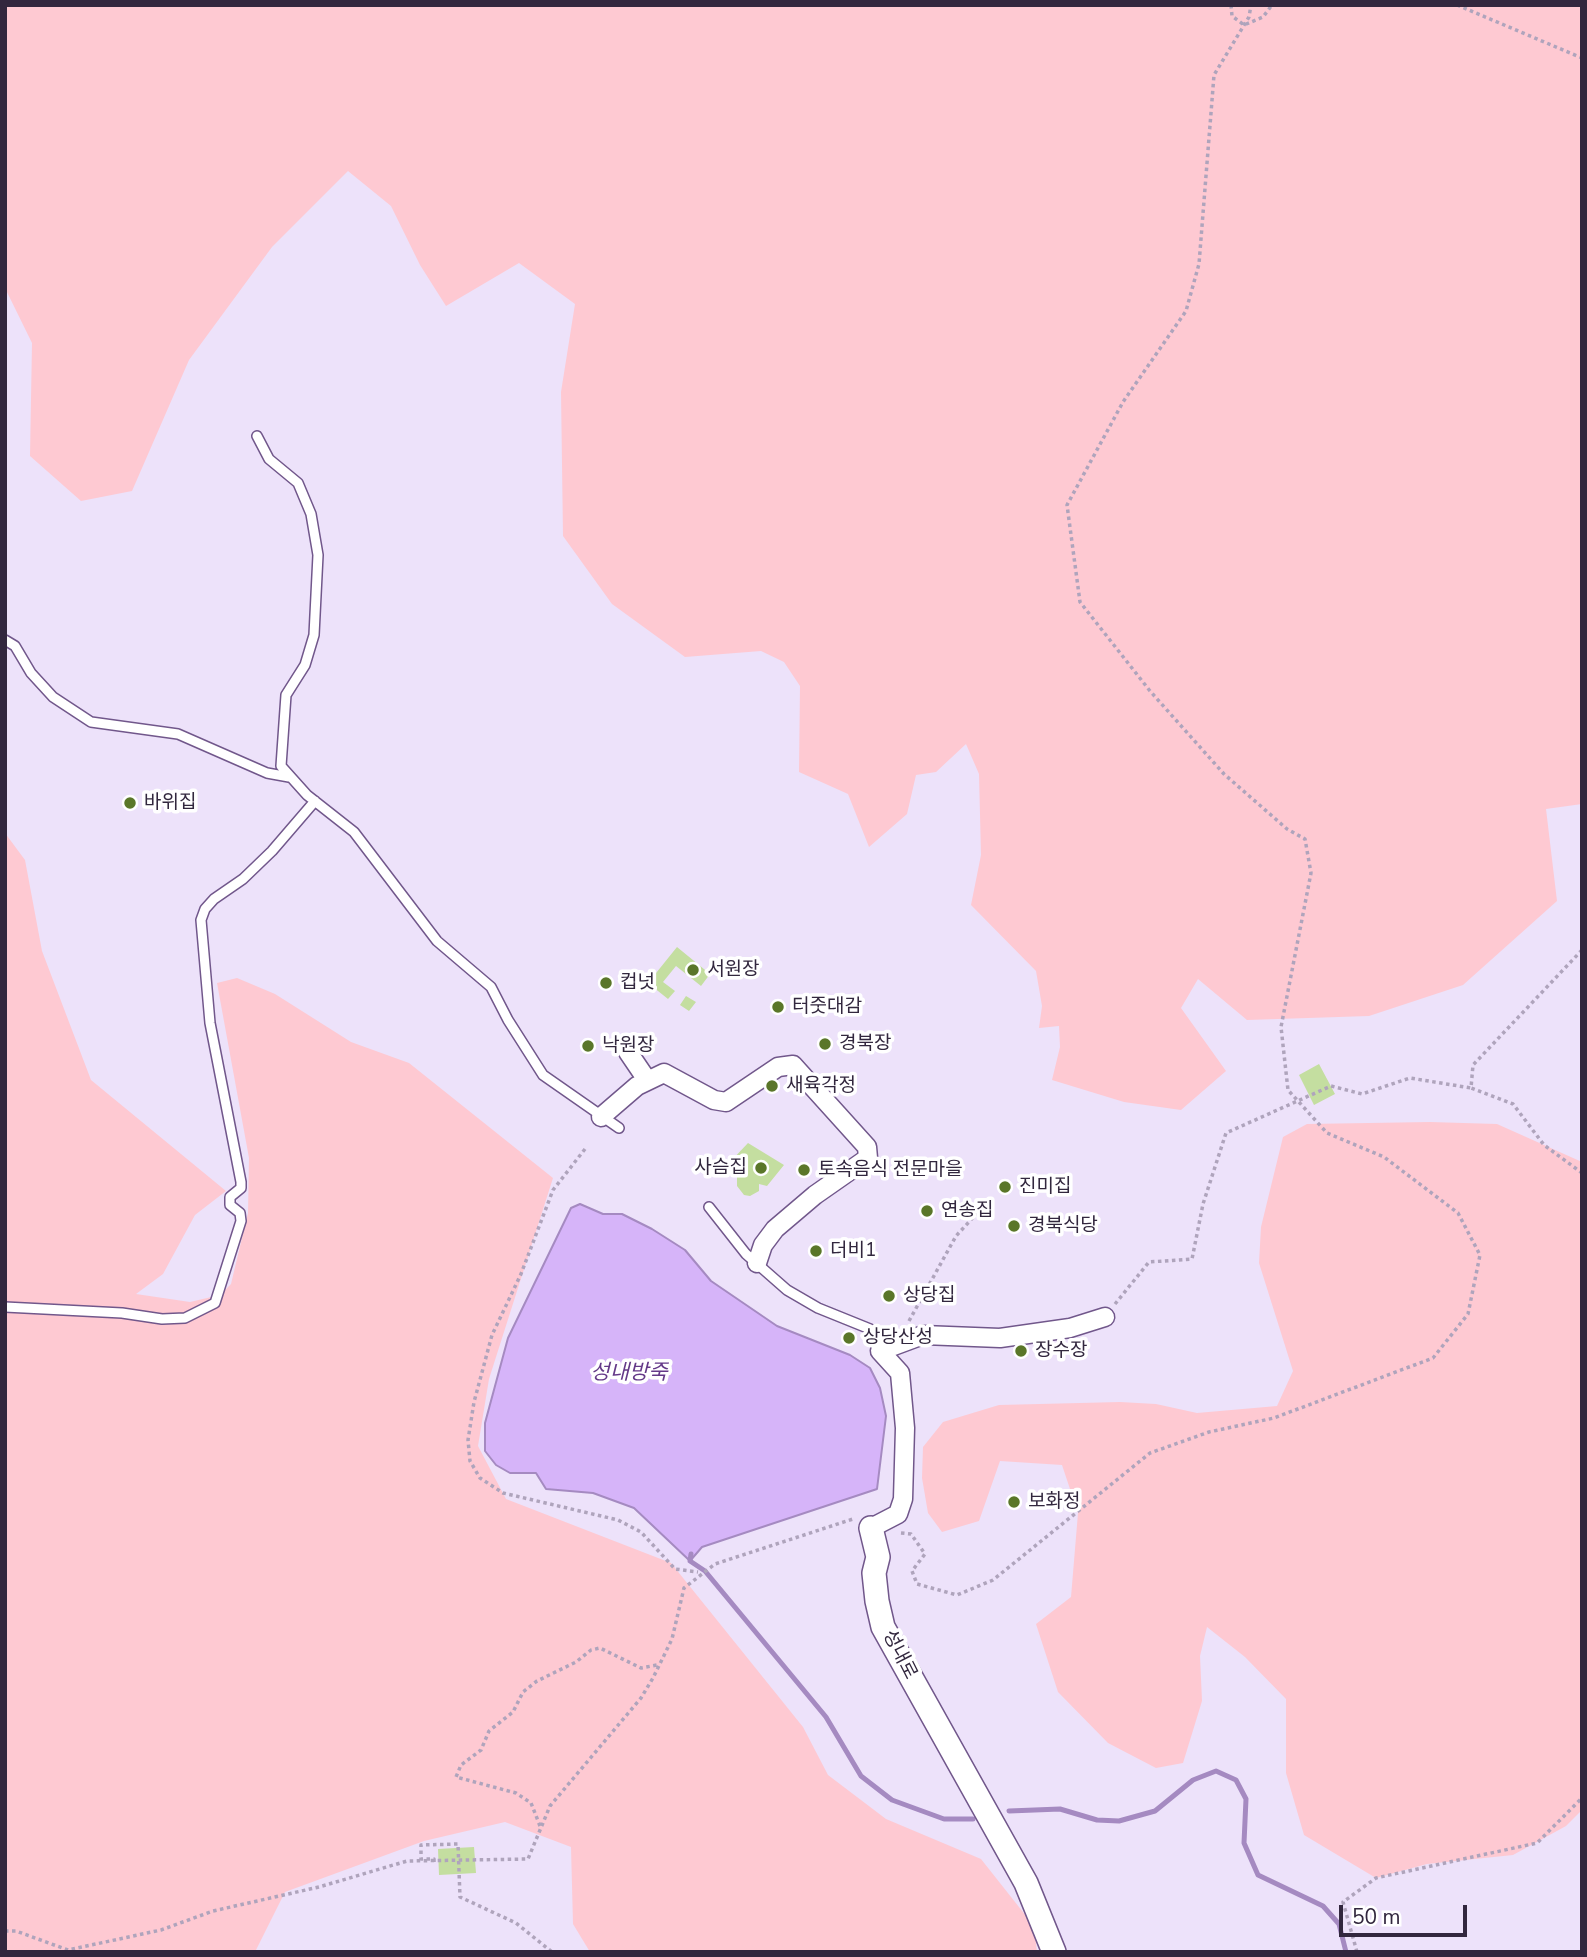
<!DOCTYPE html>
<meta charset="utf-8">
<style>
body{margin:0}
#map{position:relative;width:1587px;height:1957px;overflow:hidden;background:#ede2fa;font-family:"Nunito Sans",sans-serif}
canvas{display:block}
.frame{position:absolute;inset:0;border:7px solid #32273e;pointer-events:none}
.scale{position:absolute;left:1339px;top:1905px;width:128px;height:32px;box-sizing:border-box;border:4px solid #32273e;border-top:0;padding-left:9px;font-size:21px;line-height:24px;white-space:nowrap;color:#32273e;-webkit-text-stroke:5px #fff;paint-order:stroke}
</style>
<div id="map">
<canvas width="1587" height="1957"></canvas>
<div class="frame"></div>
<div class="scale">50 m</div>
</div>
<script>
const ctx = document.querySelector('canvas').getContext('2d');
ctx.lineJoin = 'round';
function paint(path, color) {
  ctx.fillStyle = color;
  ctx.fill(path, 'evenodd');
}
function toPath(rows) {
  const path = new Path2D();
  for (const r of rows) {
    path.moveTo(r[0], r[1]);
    for (let i = 2; i < r.length; i += 2) path.lineTo(r[i], r[i + 1]);
  }
  return path;
}
function trace(path, color, width, dash) {
  ctx.strokeStyle = color;
  ctx.lineWidth = width;
  ctx.lineCap = dash ? 'butt' : 'round';
  ctx.setLineDash(dash || []);
  ctx.stroke(path);
}
function drawText(font, color, halo, rows, align = 'center') {
  ctx.font = font + ' "Nunito Sans","Noto Sans KR",sans-serif';
  ctx.lineWidth = 7;
  ctx.setLineDash([]);
  ctx.textBaseline = 'middle';
  ctx.strokeStyle = halo;
  ctx.fillStyle = color;
  for (const [text, x, y, turn = 0] of rows) {
    ctx.save();
    ctx.translate(x, y);
    ctx.rotate((+turn || 0) * Math.PI / 180);
    ctx.textAlign = isNaN(turn) ? turn : align;
    if (halo) ctx.strokeText(text, 0, 0);
    ctx.fillText(text, 0, 0);
    ctx.restore();
  }
}
paint(toPath([
 [5,5,1582,5,1582,804,1546,809,1557,901,1463,985,1369,1016,1247,1020,1198,979,1181,1008,1226,1071,1181,1110,1124,1102,1052,1080,1060,1047,1059,1026,1039,1028,1042,1006,1036,971,971,905,981,855,979,774,966,744,936,772,916,775,907,814,869,847,848,794,799,772,800,686,784,662,761,651,685,657,612,604,563,536,561,392,575,304,519,263,446,306,420,265,391,206,348,171,272,247,189,360,132,491,81,501,30,456,32,343,5,288],
 [5,833,25,860,42,951,91,1080,226,1191,195,1215,163,1274,136,1294,190,1302,220,1295,231,1284,248,1213,249,1158,217,983,237,978,275,994,351,1042,409,1063,553,1178,489,1379,478,1446,506,1499,671,1563,803,1727,828,1775,886,1819,981,1859,1034,1926,1037,1952,590,1952,573,1924,571,1847,505,1822,424,1841,285,1892,255,1952,5,1952],
 [1430,1122,1497,1124,1582,1162,1582,1810,1566,1826,1513,1855,1427,1864,1376,1878,1304,1835,1286,1773,1286,1699,1245,1657,1207,1627,1200,1656,1202,1701,1183,1763,1156,1768,1108,1743,1058,1692,1036,1624,1071,1597,1078,1513,1062,1465,1000,1461,979,1521,942,1532,928,1513,922,1478,923,1447,943,1422,999,1405,1120,1402,1156,1404,1197,1413,1277,1406,1293,1371,1259,1263,1261,1227,1283,1137,1307,1124]
]), '#fec9d2');
const water = toPath([
 [580,1204,603,1214,622,1214,652,1229,685,1250,711,1281,777,1326,850,1355,870,1368,880,1388,886,1416,877,1489,702,1547,690,1561,634,1508,593,1493,546,1489,536,1473,510,1473,496,1465,485,1451,485,1423,508,1338,571,1208,580,1204]
]);
paint(water, '#d6b4f9');
trace(water, '#a58ac1', 2);
trace(toPath([
 [691,1554,690,1561,705,1571,826,1717,861,1776,892,1800,944,1819,973,1819],
 [1009,1811,1060,1809,1097,1820,1119,1821,1155,1811,1193,1780,1216,1771,1236,1780,1246,1799,1244,1843,1258,1875,1323,1906,1339,1924,1346,1952]
]), '#a58ac1', 5);
paint(toPath([
 [677,947,710,974,701,986,676,966,663,982,675,991,668,999,648,983],
 [686,996,696,1002,689,1011,680,1005],
 [1319,1064,1335,1094,1314,1105,1299,1075],
 [748,1143,784,1165,767,1186,759,1184,759,1191,750,1196,744,1195,737,1186,737,1176,743,1170,730,1162],
 [474,1847,476,1873,439,1875,438,1849]
]), '#c4dea0');
const service = toPath([
 [257,436,269,459,298,483,311,514,318,555,314,635,305,665,286,695,281,766,307,795,354,832,437,941,491,987,508,1020,543,1075,619,1128],
 [5,640,15,646,31,673,53,697,91,722,178,734,267,773,289,777],
 [709,1207,746,1254,787,1290,818,1308,870,1329,886,1340,881,1349],
 [5,1307,122,1313,162,1319,185,1318,215,1303,241,1221,240,1213,230,1205,230,1197,241,1188,241,1182,210,1023,201,920,205,909,214,899,243,879,272,851,315,801]
]);
const minor = toPath([
 [628,1052,647,1080],
 [601,1117,637,1086,664,1073,714,1100,726,1102,778,1067,793,1065,867,1147,868,1158,815,1195,775,1229,763,1245,757,1263],
 [871,1528,898,1514,903,1499,905,1428,900,1373,880,1351,923,1335,1000,1338,1070,1328,1105,1317]
]);
const tertiary = toPath([
 [871,1528,878,1557,874,1573,877,1601,883,1627,1026,1883,1054,1952]
]);
trace(service, '#71578b', 12);
trace(minor, '#71578b', 21);
trace(tertiary, '#71578b', 26);
trace(toPath([
 [1231,5,1232,16,1244,25,1263,17,1272,5],
 [1457,5,1582,58],
 [1582,950,1473,1065,1471,1088,1513,1104,1544,1145,1582,1173],
 [585,1149,553,1190,521,1274,492,1335,474,1402,468,1440,470,1461,480,1478,503,1493,618,1520,641,1532,675,1569,698,1572],
 [1115,1304,1149,1262,1192,1259,1203,1204,1226,1133,1331,1086,1362,1094,1410,1078,1471,1088],
 [909,1321,956,1236,991,1198],
 [901,1533,911,1534,925,1554,912,1571,917,1584,957,1595,993,1580,1150,1453,1209,1432,1274,1418,1433,1358,1468,1314,1480,1255,1458,1213,1384,1157,1327,1133,1288,1090,1281,1027,1311,873,1305,839,1287,829,1224,774,1150,691,1080,602,1067,505,1123,402,1186,311,1199,264,1214,75,1249,17,1251,5],
 [540,1826,531,1803,516,1793,456,1777,461,1765,481,1750,489,1731,513,1712,523,1692,537,1681,576,1662,591,1650,600,1648,641,1668,657,1665],
 [434,1862,434,1859,421,1859,421,1845,458,1844,460,1897,516,1923,552,1952],
 [5,1931,16,1931,68,1950,161,1930,213,1911,319,1887,407,1861,528,1859,550,1806,641,1698,653,1678,672,1639,684,1588,715,1564,853,1519],
 [1357,1952,1343,1902,1376,1878,1537,1843,1582,1798]
]), '#afa4bc', 3.5, [3.5, 3.5]);
trace(service, '#fff', 9);
trace(minor, '#fff', 18);
trace(tertiary, '#fff', 23);
for (const [x, y, r, color] of [
 [130,803,7,"#5a7629"],
 [693,970,7,"#5a7629"],
 [606,983,7,"#5a7629"],
 [778,1007,7,"#5a7629"],
 [825,1044,7,"#5a7629"],
 [588,1046,7,"#5a7629"],
 [772,1086,7,"#5a7629"],
 [761,1168,7,"#5a7629"],
 [804,1170,7,"#5a7629"],
 [1005,1187,7,"#5a7629"],
 [927,1211,7,"#5a7629"],
 [1014,1226,7,"#5a7629"],
 [816,1251,7,"#5a7629"],
 [889,1296,7,"#5a7629"],
 [849,1338,7,"#5a7629"],
 [1021,1351,7,"#5a7629"],
 [1014,1502,7,"#5a7629"]
]) {
  const dot = new Path2D();
  dot.arc(x, y, r, 0, 2 * Math.PI);
  ctx.fillStyle = color;
  ctx.fill(dot);
  trace(dot, '#fff', 2.5);
}
drawText('19px', '#32273e', '#fff', [
 ["바위집",144,803],
 ["서원장",707,970],
 ["컵넛",620,983],
 ["터줏대감",792,1007],
 ["경북장",839,1044],
 ["낙원장",602,1046],
 ["새육각정",786,1086],
 ["사슴집",747,1168,"right"],
 ["토속음식 전문마을",818,1170],
 ["진미집",1019,1187],
 ["연송집",941,1211],
 ["경북식당",1028,1226],
 ["더비1",830,1251],
 ["상당집",903,1296],
 ["상당산성",863,1338],
 ["장수장",1035,1351],
 ["보화정",1028,1502]
], 'left');
drawText('19px', '#32273e', '#fff', [
 ["성내로",899,1655,63]
]);
drawText('italic 21px', '#643988', '#fff', [
 ["성내방죽",629,1374]
]);
</script>
